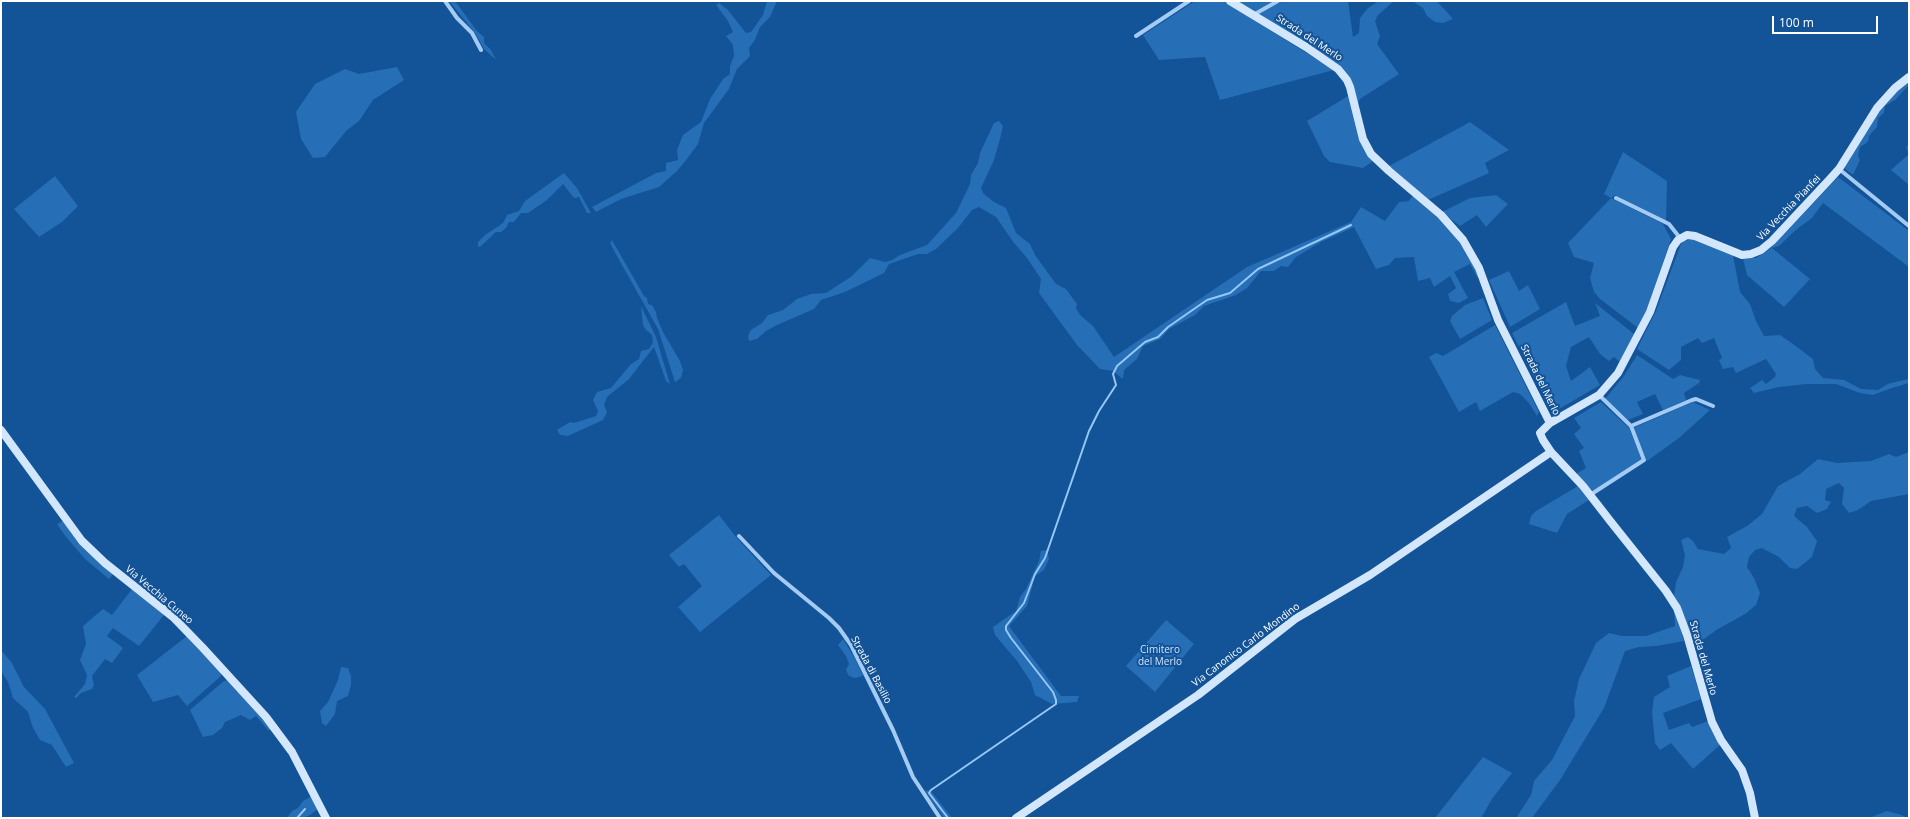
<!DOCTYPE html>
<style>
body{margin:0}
#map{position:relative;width:1910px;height:819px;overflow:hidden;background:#135397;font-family:"Open Sans",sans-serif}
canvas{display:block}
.frame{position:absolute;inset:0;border:2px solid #fff;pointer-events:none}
.scale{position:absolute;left:1772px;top:16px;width:106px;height:18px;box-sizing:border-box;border:2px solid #fff;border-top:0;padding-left:5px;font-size:12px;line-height:14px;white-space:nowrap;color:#fff;-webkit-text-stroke:3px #135397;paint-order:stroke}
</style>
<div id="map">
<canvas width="1910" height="819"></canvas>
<div class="frame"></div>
<div class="scale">100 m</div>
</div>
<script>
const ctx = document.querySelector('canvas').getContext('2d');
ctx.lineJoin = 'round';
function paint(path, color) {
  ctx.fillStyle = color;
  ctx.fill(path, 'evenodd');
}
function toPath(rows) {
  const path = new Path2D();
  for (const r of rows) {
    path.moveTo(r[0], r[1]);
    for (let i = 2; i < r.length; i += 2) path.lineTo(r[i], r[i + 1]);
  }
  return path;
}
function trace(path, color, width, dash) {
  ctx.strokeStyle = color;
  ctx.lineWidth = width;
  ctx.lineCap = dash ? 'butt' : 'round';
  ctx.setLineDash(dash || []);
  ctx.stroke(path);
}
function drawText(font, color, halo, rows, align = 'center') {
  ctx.font = font + ' "Open Sans",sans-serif';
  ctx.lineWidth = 4;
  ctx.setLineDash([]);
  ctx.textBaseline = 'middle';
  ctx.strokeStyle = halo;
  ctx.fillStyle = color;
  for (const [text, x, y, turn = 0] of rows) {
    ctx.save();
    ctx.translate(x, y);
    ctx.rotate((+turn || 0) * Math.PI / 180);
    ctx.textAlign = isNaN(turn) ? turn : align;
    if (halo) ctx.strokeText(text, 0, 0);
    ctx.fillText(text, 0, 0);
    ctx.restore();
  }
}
paint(toPath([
 [449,1,455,1,477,31,484,37,484,43,491,50,496,60,484,49,475,33],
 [767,1,777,1,770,17,760,27,755,40,749,48,750,56,737,69,729,89,704,123,698,144,687,159,677,171,659,187,621,199,596,212,592,207,656,173,666,171,666,163,678,160,677,150,683,135,701,122,710,99,723,79,730,74,730,66,734,56,733,45,726,36,733,32,728,21,716,5,719,3,728,10,746,33,751,32,763,15],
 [1195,1,1223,1,1334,70,1220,100,1205,57,1159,60,1143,35],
 [1237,1,1274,1,1254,12],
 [1283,1,1348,1,1353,37,1359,33,1360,18,1368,8,1379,1,1394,1,1378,15,1375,21,1380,36,1377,44,1399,74,1360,99,1357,106,1350,79,1340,65,1258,14],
 [1412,1,1437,1,1453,19,1443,23,1435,22,1427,16,1423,8],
 [397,67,404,80,373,100,359,121,346,131,325,157,313,158,301,139,296,112,315,84,345,69,359,74],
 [1909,81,1909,85,1895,100,1885,106,1884,113,1878,118,1877,127,1869,136,1868,142,1860,147,1858,156,1860,160,1853,175,1844,168,1871,121,1894,94],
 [1348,96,1373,161,1363,168,1330,162,1324,156,1307,121],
 [999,121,1003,126,1000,139,994,160,981,188,983,193,994,202,1006,208,1016,233,1030,244,1035,255,1056,284,1066,289,1077,304,1076,308,1080,315,1093,326,1114,357,1247,267,1351,222,1361,207,1385,221,1399,202,1409,201,1413,195,1451,229,1472,260,1479,277,1477,277,1470,264,1454,272,1468,298,1459,303,1450,301,1448,294,1456,288,1450,276,1434,287,1430,278,1418,281,1414,257,1395,258,1389,265,1376,269,1354,227,1321,242,1296,257,1288,267,1281,266,1274,271,1261,271,1247,288,1236,295,1204,306,1195,315,1169,329,1160,339,1143,346,1137,359,1124,370,1123,379,1113,371,1100,369,1077,345,1039,293,1041,279,1027,258,1014,243,996,217,979,207,972,210,958,228,936,249,927,254,918,254,889,264,884,273,845,292,821,300,814,309,777,325,766,331,757,339,749,341,748,336,751,330,762,323,768,315,783,310,797,299,811,294,826,293,852,276,870,258,885,262,892,260,900,255,927,245,956,213,970,184,971,175,978,163,980,153,994,123],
 [1470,122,1509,150,1485,163,1489,173,1428,200,1389,166],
 [1909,144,1909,185,1891,170,1909,154,1906,147],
 [1623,152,1667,181,1666,221,1615,195,1611,198,1663,224,1671,239,1647,310,1638,328,1600,299,1594,292,1590,278,1594,263,1574,257,1568,243,1611,198,1604,194],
 [564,173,577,188,591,213,587,213,579,197,574,198,563,184,547,200,528,213,521,213,514,222,509,222,506,228,501,232,496,232,481,246,478,247,478,242,485,235,503,223,507,215,519,211,525,201],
 [55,176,78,206,62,222,39,237,14,209],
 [1838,177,1909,231,1909,267,1823,203,1812,218,1797,229,1779,246,1772,248,1810,279,1784,307,1747,275,1743,258,1756,258,1771,248],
 [1496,195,1508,204,1486,227,1477,215,1460,226,1442,212,1470,198],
 [1693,239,1733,255,1740,292,1750,304,1756,321,1764,336,1780,335,1793,344,1813,359,1815,369,1823,378,1844,380,1861,389,1878,390,1888,384,1895,382,1909,379,1909,383,1889,389,1873,395,1860,393,1836,384,1807,384,1779,387,1754,393,1750,388,1762,380,1766,384,1775,377,1776,374,1766,359,1736,373,1733,367,1723,369,1719,360,1722,358,1714,338,1702,343,1698,338,1681,347,1681,360,1669,370,1637,349,1656,311,1681,244,1684,241],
 [612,240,644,296,647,298,648,304,652,305,656,312,657,318,663,332,680,361,683,370,681,378,675,382,658,329,618,258,610,243],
 [1509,271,1519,291,1528,285,1540,309,1510,327,1489,280],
 [1483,298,1492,320,1460,339,1450,321,1452,316,1465,305],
 [1566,302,1575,326,1600,316,1595,303,1634,334,1620,362,1614,357,1609,361,1600,354,1589,337,1571,347,1566,366,1571,381,1590,367,1600,385,1552,413,1512,333],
 [641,306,656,337,670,384,666,381,654,347,629,379,607,397,604,405,607,412,603,420,568,436,560,435,557,430,570,422,574,423,596,416,598,411,593,400,597,392,611,388,631,364,639,359,641,351,649,349,653,342,652,335,646,330,643,325],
 [1495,325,1539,412,1537,416,1529,403,1520,394,1513,392,1480,411,1476,402,1459,412,1429,357,1436,353,1443,356],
 [1637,355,1673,379,1680,375,1700,380,1699,383,1684,393,1686,400,1663,410,1655,394,1637,402,1643,414,1628,420,1605,399,1624,376],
 [1601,402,1629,428,1642,459,1593,491,1576,474,1586,468,1579,451,1584,448,1574,434,1581,428,1574,418],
 [1693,402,1710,410,1679,438,1647,461,1633,428],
 [1909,452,1909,494,1871,501,1858,510,1849,513,1842,504,1844,488,1839,483,1826,489,1825,500,1831,502,1827,509,1817,513,1807,506,1797,508,1794,516,1807,527,1817,541,1812,557,1797,569,1790,568,1779,557,1762,548,1755,550,1749,557,1747,567,1754,578,1760,593,1756,605,1745,614,1718,629,1704,639,1693,643,1681,608,1674,595,1676,582,1683,567,1685,555,1681,540,1688,537,1693,541,1698,549,1724,554,1731,548,1727,537,1747,526,1762,514,1778,486,1800,474,1818,459,1837,463,1871,461,1889,454,1896,457],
 [1578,486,1589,500,1567,514,1557,533,1529,524,1531,516,1536,511],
 [719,515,736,537,771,575,700,632,678,607,702,586,684,564,679,567,669,555],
 [63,521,113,574,109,579,85,559,66,537,57,524],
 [1047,550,1049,559,1044,570,1035,576,1027,606,1009,626,1061,696,1079,696,1077,702,1052,704,1035,695,1031,682,1017,661,995,635,993,627,1016,611,1020,597,1026,589,1039,561,1041,551],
 [132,589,164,615,139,646,113,628,107,636,123,648,112,663,105,659,92,676,94,685,92,689,81,693,76,698,74,697,85,684,87,675,80,660,86,644,83,626,103,609,112,615],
 [1674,607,1684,641,1657,646,1639,647,1625,651,1604,708,1560,780,1532,818,1516,818,1531,795,1534,781,1552,760,1575,716,1574,701,1579,679,1596,643,1609,633,1622,636,1646,636,1675,626],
 [1166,620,1194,644,1155,692,1126,666],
 [187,636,221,672,221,676,187,706,178,695,153,702,137,675],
 [843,639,854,657,863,676,855,678,849,676,846,670,849,664,846,656,838,645],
 [1,650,12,663,24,687,45,709,74,763,66,767,52,745,40,740,33,728,28,712,13,698,8,682,1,671],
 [1691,666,1701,699,1663,713,1669,730,1689,723,1692,727,1708,721,1720,745,1693,769,1671,743,1660,750,1655,743,1652,712,1654,697,1670,687,1667,676],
 [341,667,348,668,351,676,351,685,348,696,337,701,335,714,326,726,322,723,320,711,328,702,338,680],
 [229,680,273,731,268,730,256,716,250,720,241,715,225,722,222,728,213,735,203,737,190,710,224,681],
 [1483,757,1512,773,1492,799,1481,818,1435,818],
 [930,790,952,818,944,818,925,791],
 [312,796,318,809,310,815,303,818,287,818,292,811,298,808,303,801],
 [1887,811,1902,815,1907,818,1869,818]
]), '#266eb6');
trace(toPath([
 [297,818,305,809],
 [948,818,929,793,931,790,1056,704,1056,700,1053,692,1011,638,1006,630,1006,626,1024,603,1035,574,1045,558,1089,431,1099,411,1116,385,1113,374,1117,366,1145,342,1158,337,1168,327,1207,300,1230,293,1258,269,1351,225]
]), '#96c7f6', 2);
trace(toPath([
 [445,1,457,18,472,33,481,50],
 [1253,15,1278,1],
 [1136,36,1189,1],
 [1839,169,1909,226],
 [1616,198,1669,224,1680,238],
 [1599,395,1631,426,1692,400,1696,399,1713,406],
 [1590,495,1644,460,1631,426],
 [739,536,774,573,829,618,839,628,851,645,893,730,913,777,940,818]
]), '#a4cbf3', 4);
trace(toPath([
 [1230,1,1306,47,1338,69,1347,80,1350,87,1363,139,1371,154,1389,171,1441,215,1463,240,1479,268,1498,320,1550,423,1540,433,1543,440,1551,452,1583,486,1611,522,1666,591,1677,608,1687,635,1712,722,1721,740,1742,770,1750,793,1755,818],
 [1550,423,1599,395,1618,373,1650,312,1673,247,1678,240,1687,235,1695,236,1742,255,1751,254,1761,250,1772,241,1829,180,1839,169,1877,108,1895,88,1909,77],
 [1,430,82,541,105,563,173,617,203,648,266,717,292,752,326,818],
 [1016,818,1198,695,1295,619,1370,575,1551,452]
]), '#d3e7fc', 8);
drawText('10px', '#fff', '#135397', [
 ["Strada del Merlo",1309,38,33],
 ["Via Vecchia Pianfei",1789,208,-46],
 ["Strada del Merlo",1540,380,64],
 ["Via Vecchia Cuneo",159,595,40],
 ["Via Canonico Carlo Mondino",1246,645,-37],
 ["Strada del Merlo",1703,658,74],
 ["Strada di Basilio",871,670,62]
]);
drawText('10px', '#cce4fd', '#135397', [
 ["Cimitero",1160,650],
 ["del Merlo",1160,662]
]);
</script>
